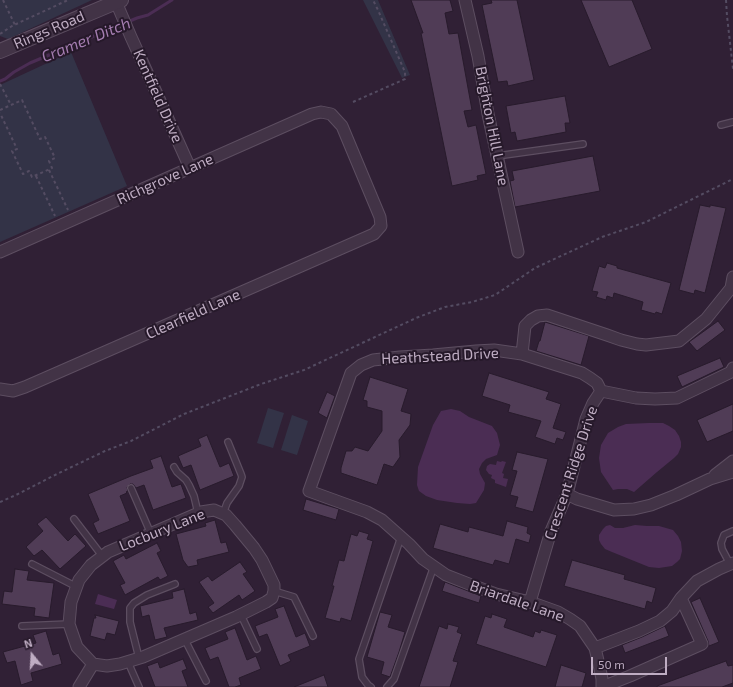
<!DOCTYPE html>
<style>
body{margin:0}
#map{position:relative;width:733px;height:687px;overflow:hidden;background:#302035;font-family:"Exo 2",sans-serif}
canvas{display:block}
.north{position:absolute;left:12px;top:635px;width:40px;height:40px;-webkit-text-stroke:3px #26192a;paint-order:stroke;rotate:342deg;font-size:11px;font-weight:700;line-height:16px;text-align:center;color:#bfadc3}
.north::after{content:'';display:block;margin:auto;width:14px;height:18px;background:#bfadc3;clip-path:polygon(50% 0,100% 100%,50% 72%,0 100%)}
.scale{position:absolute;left:591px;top:657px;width:76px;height:18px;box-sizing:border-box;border:2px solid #bfadc3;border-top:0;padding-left:5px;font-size:12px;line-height:14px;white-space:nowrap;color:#bfadc3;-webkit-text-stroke:3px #26192a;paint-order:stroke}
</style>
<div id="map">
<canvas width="733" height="687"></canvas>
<div class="north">N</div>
<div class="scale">50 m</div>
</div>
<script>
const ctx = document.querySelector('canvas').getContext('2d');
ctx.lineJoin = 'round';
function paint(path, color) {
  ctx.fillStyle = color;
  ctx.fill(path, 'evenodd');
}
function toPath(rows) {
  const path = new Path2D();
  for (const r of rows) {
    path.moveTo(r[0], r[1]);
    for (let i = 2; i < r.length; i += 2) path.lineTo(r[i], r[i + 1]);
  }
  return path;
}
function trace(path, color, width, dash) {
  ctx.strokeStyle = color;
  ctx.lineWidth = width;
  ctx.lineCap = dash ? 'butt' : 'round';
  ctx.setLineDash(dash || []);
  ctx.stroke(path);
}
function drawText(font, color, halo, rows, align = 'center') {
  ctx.font = font + ' "Exo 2",sans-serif';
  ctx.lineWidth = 4;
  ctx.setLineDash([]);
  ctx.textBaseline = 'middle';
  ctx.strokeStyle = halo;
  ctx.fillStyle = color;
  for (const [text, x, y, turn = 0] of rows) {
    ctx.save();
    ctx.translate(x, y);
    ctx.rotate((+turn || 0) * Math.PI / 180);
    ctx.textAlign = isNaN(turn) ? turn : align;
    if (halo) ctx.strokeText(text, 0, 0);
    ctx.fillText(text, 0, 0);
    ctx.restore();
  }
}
paint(toPath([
 [0,0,92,0,8,39,0,36],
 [363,0,378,0,410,75,402,78],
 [71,52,127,186,0,242,0,85],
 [268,408,284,413,273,448,257,443],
 [292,415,308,421,297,455,281,450]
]), '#333347');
paint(toPath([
 [451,409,460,411,469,417,492,426,497,433,500,445,497,455,486,459,482,463,479,469,480,474,485,483,484,490,476,503,470,504,457,503,437,500,426,496,419,491,417,485,418,467,433,425,441,411],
 [649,423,663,423,669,426,675,430,679,436,681,442,681,447,678,454,674,458,657,472,634,492,627,489,618,489,613,490,601,472,599,458,601,445,608,433,618,427,626,424],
 [497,461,501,462,502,461,506,462,502,473,504,474,503,478,508,479,506,487,495,483,495,480,491,478,492,475,489,474,486,470,487,466,490,464,496,465],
 [610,525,615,528,623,528,635,525,647,526,659,526,673,530,678,536,681,542,682,551,680,559,677,562,672,566,659,568,649,567,612,552,605,549,601,544,599,540,599,535,603,529,606,526],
 [98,594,117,600,114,609,95,604]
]), '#4b2d54');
trace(toPath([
 [0,81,5,79,14,72,30,63,137,18,148,15,172,0]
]), '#4b2d54', 3);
const building = toPath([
 [411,0,450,0,453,11,445,13,449,34,458,33,472,110,464,111,468,127,476,125,486,174,477,176,478,180,452,186,421,33,423,33,411,0],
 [491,0,517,0,534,80,508,86,507,81,498,82,482,5,492,3,491,0],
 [581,0,632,0,652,49,609,67,581,0],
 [565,96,570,123,565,123,566,132,517,141,515,132,511,133,506,106,565,96],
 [593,156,600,191,515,207,510,181,514,180,512,171,593,156],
 [700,205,710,207,710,205,726,208,705,293,695,290,694,294,679,290,700,205],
 [607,263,617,266,617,268,671,283,662,314,656,312,655,314,641,310,643,302,614,293,613,298,607,296,606,300,596,297,598,292,592,291,599,266,605,268,607,263],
 [718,321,725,330,697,351,689,342,718,321],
 [545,322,589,336,581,365,536,351,539,341,540,341,545,322],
 [720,358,724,367,682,387,677,376,720,358],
 [489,373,549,392,546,399,561,404,553,428,566,432,563,440,557,438,555,444,535,437,541,421,508,412,510,405,482,396,489,373],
 [370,377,408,389,401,411,411,414,410,425,399,440,400,457,393,467,384,464,377,485,341,473,341,468,346,451,352,451,355,447,368,451,382,431,382,411,367,407,367,401,363,400,370,377],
 [327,392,335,396,327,418,318,413,327,392],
 [733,404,733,431,707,442,697,420,733,404],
 [207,435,220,467,229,463,234,476,200,490,191,465,183,468,178,456,201,446,198,439,207,435],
 [517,452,548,459,533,512,515,507,518,497,510,495,517,471,512,470,517,452],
 [161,456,172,487,181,484,186,498,153,510,144,485,136,488,133,484,130,484,127,487,128,491,126,492,127,493,120,496,130,521,98,534,93,523,99,520,88,494,131,476,153,468,150,460,161,456],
 [306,499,339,509,336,520,303,510,306,499],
 [46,517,68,541,75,534,86,546,60,569,42,550,34,556,26,547,43,531,37,524,46,517],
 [215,520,221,543,226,542,229,552,197,560,198,565,188,567,183,560,176,534,206,526,205,523,215,520],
 [507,521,528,527,527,533,531,535,529,543,516,539,509,564,495,560,493,565,433,548,440,524,468,532,469,527,503,536,507,521],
 [359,531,369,534,367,539,373,541,351,621,341,618,340,622,325,618,334,586,332,586,339,560,344,561,351,534,357,536,359,531],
 [157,543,161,551,157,553,168,576,160,580,158,577,125,595,120,585,125,583,113,561,124,555,126,559,157,543],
 [572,560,625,575,624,579,656,588,652,603,647,601,645,609,564,586,572,560],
 [240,562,247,572,243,574,255,591,242,600,239,595,213,613,208,607,214,603,199,582,208,576,212,581,240,562],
 [15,569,29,571,27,580,54,583,49,618,34,616,35,608,2,604,4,591,12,592,15,569],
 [445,582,481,596,479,603,442,591,445,582],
 [184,589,190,614,196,612,198,620,164,628,167,637,155,640,149,615,142,617,140,606,173,598,172,592,184,589],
 [700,598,719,642,709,646,708,641,691,602,700,598],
 [284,606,296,637,305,633,310,646,288,655,291,661,280,666,267,634,259,637,255,626,278,617,275,609,284,606],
 [380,612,392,615,388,627,405,632,399,652,390,677,381,674,384,662,367,657,380,612],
 [492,614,507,619,504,627,533,637,535,631,540,633,541,630,557,635,546,667,476,644,485,616,491,618,492,614],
 [95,615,119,621,115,635,107,633,105,640,90,636,94,618,96,618,95,615],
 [448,624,459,627,457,632,462,634,453,661,458,662,450,687,419,687,439,626,447,629,448,624],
 [665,626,669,636,625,653,622,645,642,637,665,626],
 [235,628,247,660,256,656,261,669,239,678,241,685,235,687,229,687,218,657,210,660,205,648,228,639,225,632,235,628],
 [46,631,53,655,59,653,62,664,31,673,33,681,21,685,15,661,7,663,3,652,36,643,33,635,46,631],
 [183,659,187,669,182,671,188,687,155,687,147,666,158,662,160,668,183,659],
 [726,661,728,666,733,665,733,683,722,687,657,687,657,686,726,661],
 [561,665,586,673,582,687,555,687,561,665],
 [324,675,328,687,294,687,324,675]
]);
paint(building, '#503c56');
trace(building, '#281b2c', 1);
const service = toPath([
 [721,125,733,122],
 [497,156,583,144],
 [174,467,177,472,186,480,189,485,194,496,198,513],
 [131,488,151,534],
 [223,514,227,503,239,486,242,477,241,474,228,442],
 [74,519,103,557],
 [32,564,77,587],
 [730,564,722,549,721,543,724,535,733,531],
 [274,591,294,597,313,636],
 [241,615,257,649],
 [22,626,69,624],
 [185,640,206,681],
 [139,658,130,622,130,608,134,603,147,595,175,584],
 [128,662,139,687],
 [371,687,368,685,362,677,359,659,401,537],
 [387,687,394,679,434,566]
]);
const minor = toPath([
 [465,0,478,56,488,114,518,252],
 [116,2,131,37,156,92,190,168],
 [0,252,312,114,321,112,331,114,342,126,380,217,381,226,374,234,25,387,13,391,0,389],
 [731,288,733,277],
 [522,354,525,326,531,320,538,316,547,315,607,335,621,340,637,344,646,345,679,341,706,319,731,288,733,289],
 [715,475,733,461],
 [567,494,577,499,614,510,634,509,651,505,676,495,710,479,733,472],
 [214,510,226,515,235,525,254,548,262,560,274,585,274,591,272,598,266,602,236,617,143,657,120,664,107,666,93,664,77,647,69,624,71,602,79,580,91,565,108,552,201,512,214,510],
 [530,602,551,531,567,494,586,419,593,403,601,391],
 [595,648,639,631,660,621,672,611,681,598],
 [79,687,93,664],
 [602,687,602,679,600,669,595,648,580,626,570,619,558,612,530,602,496,594,469,584,446,575,423,559,409,544,382,520,367,512,309,491,351,373,361,365,373,360,400,357,433,355,476,351,494,350,522,354,582,373,590,378,597,383,601,391,636,398,655,399,677,398,731,372,733,368],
 [602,687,630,676,702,644,681,598,697,581,719,569,733,563]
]);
const tertiary = toPath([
 [0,51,121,0]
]);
trace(service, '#5d4e61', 8);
trace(minor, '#5d4e61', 13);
trace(tertiary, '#5d4e61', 16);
trace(toPath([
 [3,0,15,25],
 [726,0,727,16,733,69],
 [0,34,12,26,68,0],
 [0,84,11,105],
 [353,102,405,79,405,72,378,10,373,0],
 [0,110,22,100,40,139,45,137,55,158,49,161,52,168,32,177,29,171,23,174,12,151,17,149,0,113],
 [49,170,68,210],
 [36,176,55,216],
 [0,502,16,495,57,474,105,451,131,441,184,414,261,384,304,370,416,318,445,307,472,302,495,295,535,268,602,237,646,222,733,179]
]), '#544c62', 2, [3, 3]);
trace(service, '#423346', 5.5);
trace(minor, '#423346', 11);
trace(tertiary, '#423346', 14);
drawText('15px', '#bfadc3', '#26192a', [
 ["Rings Road",49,30,-23],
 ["Kentfield Drive",158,96,66],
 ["Brighton Hill Lane",492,126,79],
 ["Richgrove Lane",165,179,-24],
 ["Clearfield Lane",193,314,-24],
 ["Heathstead Drive",440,356,-3],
 ["Crescent Ridge Drive",571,473,-72],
 ["Locbury Lane",162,530,-22],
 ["Briardale Lane",517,601,19]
]);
drawText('italic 16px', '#a47db0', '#26192a', [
 ["Cramer Ditch",86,40,-22]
]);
</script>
